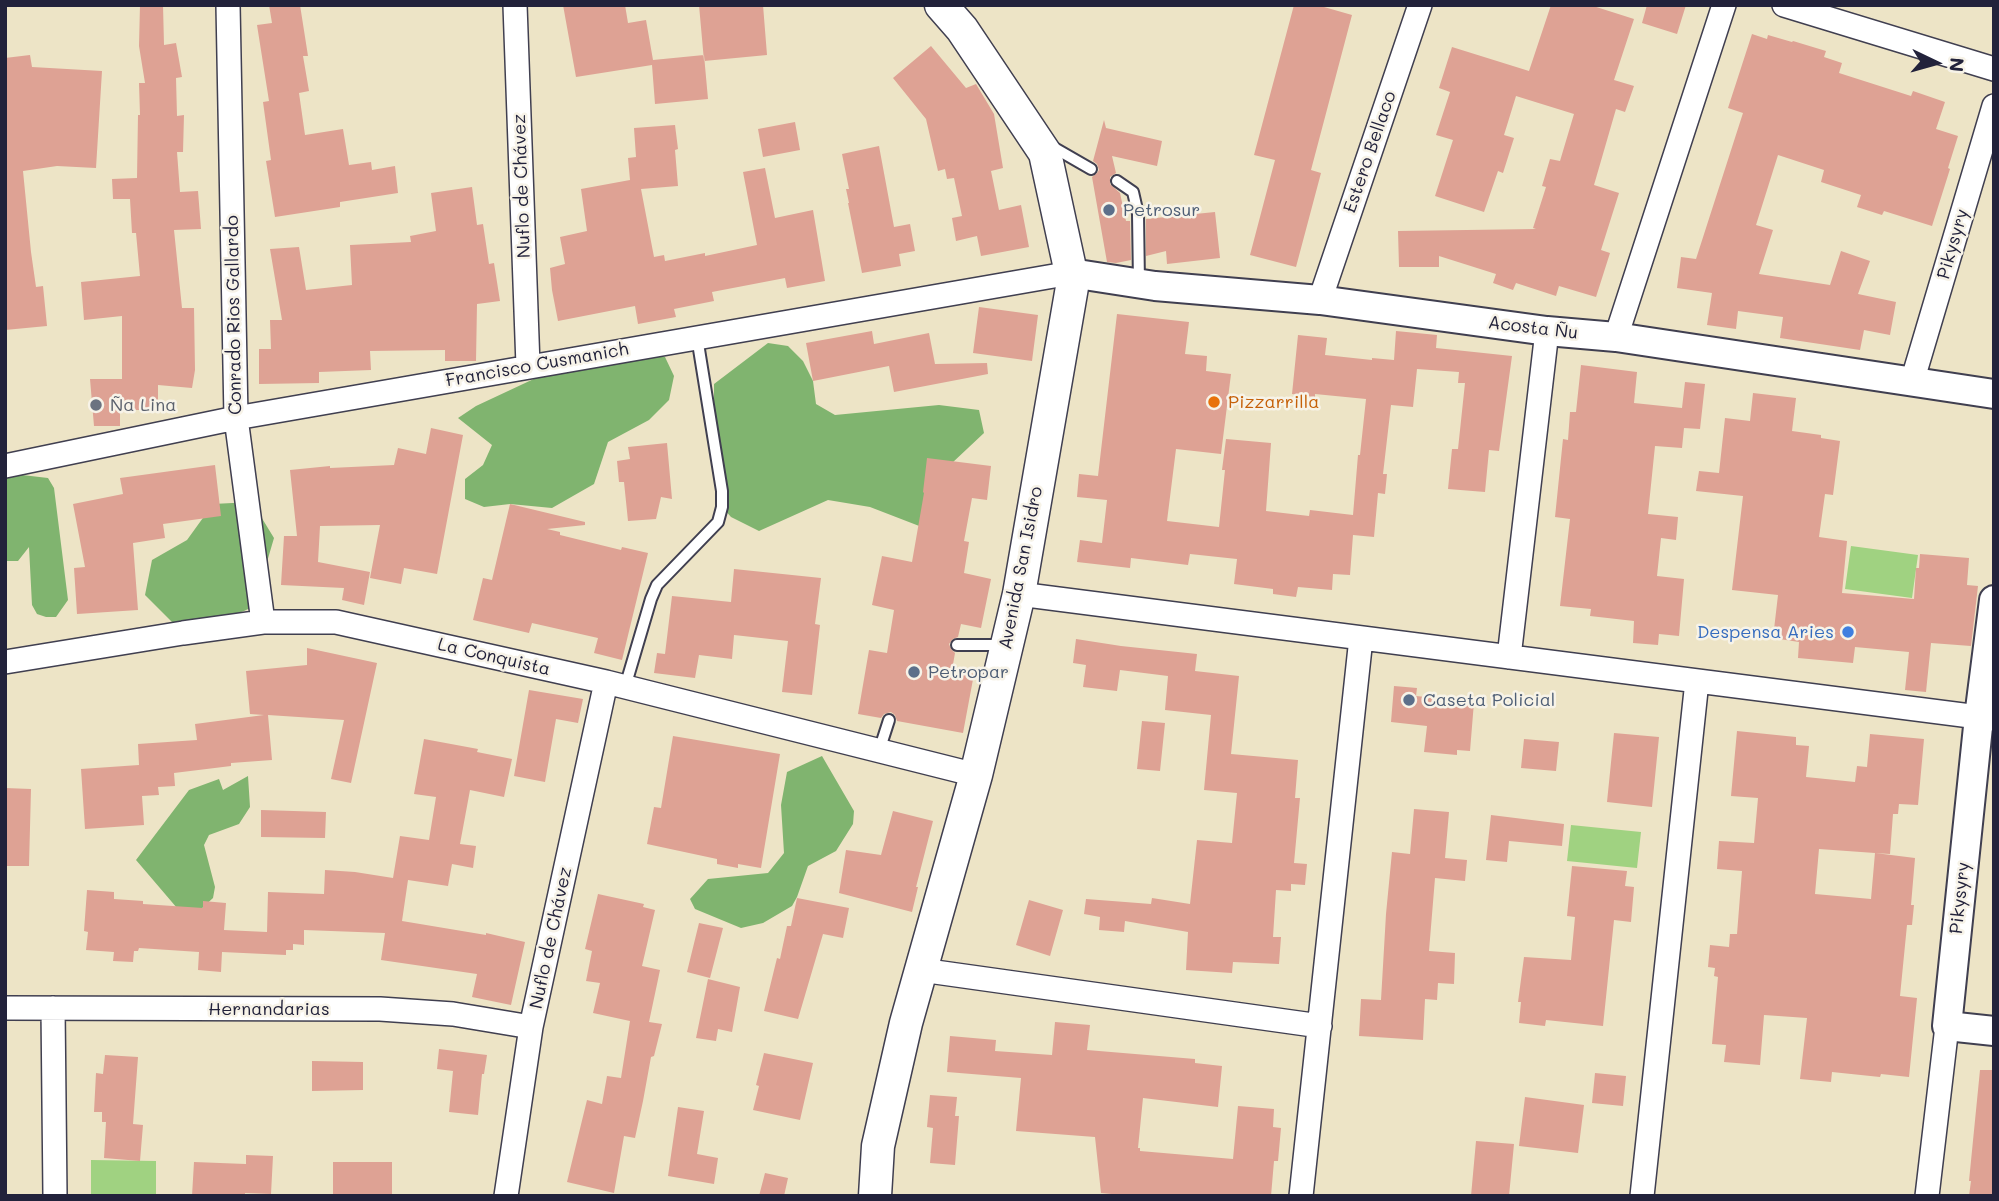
<!DOCTYPE html>
<meta charset="utf-8">
<style>
body{margin:0}
#map{position:relative;width:1999px;height:1201px;overflow:hidden;background:#ede4c6;font-family:Mali,sans-serif}
canvas{display:block}
.frame{position:absolute;inset:0;border:7px solid #22223b;pointer-events:none}
.north{position:absolute;left:1901px;top:28px;width:70px;height:70px;-webkit-text-stroke:5px #f7f3e8;paint-order:stroke;rotate:95deg;font-size:19px;font-weight:700;line-height:28px;text-align:center;color:#22223b}
.north::after{content:'';display:block;margin:auto;width:24px;height:32px;background:#22223b;clip-path:polygon(50% 0,100% 100%,50% 72%,0 100%)}
</style>
<div id="map">
<canvas width="1999" height="1201"></canvas>
<div class="frame"></div>
<div class="north">N</div>
</div>
<script>
const ctx = document.querySelector('canvas').getContext('2d');
ctx.lineJoin = 'round';
function paint(path, color) {
  ctx.fillStyle = color;
  ctx.fill(path, 'evenodd');
}
function toPath(rows) {
  const path = new Path2D();
  for (const r of rows) {
    path.moveTo(r[0], r[1]);
    for (let i = 2; i < r.length; i += 2) path.lineTo(r[i], r[i + 1]);
  }
  return path;
}
function trace(path, color, width, dash) {
  ctx.strokeStyle = color;
  ctx.lineWidth = width;
  ctx.lineCap = dash ? 'butt' : 'round';
  ctx.setLineDash(dash || []);
  ctx.stroke(path);
}
function drawText(font, color, halo, rows, align = 'center') {
  ctx.font = font + ' Mali,sans-serif';
  ctx.lineWidth = 5;
  ctx.setLineDash([]);
  ctx.textBaseline = 'middle';
  ctx.strokeStyle = halo;
  ctx.fillStyle = color;
  for (const [text, x, y, turn = 0] of rows) {
    ctx.save();
    ctx.translate(x, y);
    ctx.rotate((+turn || 0) * Math.PI / 180);
    ctx.textAlign = isNaN(turn) ? turn : align;
    if (halo) ctx.strokeText(text, 0, 0);
    ctx.fillText(text, 0, 0);
    ctx.restore();
  }
}
paint(toPath([
 [1851,546,1918,555,1912,598,1845,589],
 [1571,825,1641,832,1637,868,1567,861],
 [91,1160,156,1161,156,1196,91,1196]
]), '#a0d281');
paint(toPath([
 [768,343,788,346,803,361,813,381,816,404,835,415,939,405,979,410,984,433,935,479,927,529,870,507,828,500,759,531,731,517,717,501,722,491,714,473,714,384],
 [585,355,665,357,674,376,669,400,649,420,608,442,594,484,552,508,510,504,484,507,465,499,465,479,483,465,492,445,458,418,476,406],
 [5,473,48,478,54,488,68,600,56,617,46,617,37,614,32,605,29,547,18,561,5,561],
 [252,502,274,538,254,606,244,611,183,633,145,595,152,560,187,540,213,504],
 [822,756,854,811,853,824,836,851,808,866,797,897,792,906,763,923,741,928,695,909,690,899,708,879,768,873,784,853,781,805,787,772],
 [248,776,250,807,239,824,209,835,204,845,215,887,213,898,200,910,177,908,136,860,189,790,219,779,223,790]
]), '#80b46f');
paint(toPath([
 [140,5,163,5,164,45,176,43,182,77,176,78,177,116,184,115,183,152,177,152,180,192,198,191,201,229,174,230,182,308,194,308,195,370,192,388,158,385,158,410,120,410,120,426,94,426,90,379,122,379,122,316,84,320,81,282,140,276,136,233,132,233,130,199,113,199,112,179,137,178,138,115,140,115,139,83,145,83,139,46],
 [269,5,300,5,308,56,303,56,309,91,299,93,305,135,343,129,349,165,371,162,372,170,395,166,398,193,340,202,340,207,275,217,266,161,271,160,263,102,269,101,257,25,272,23],
 [563,5,625,5,628,23,646,20,653,60,704,55,708,99,655,104,652,65,576,77],
 [699,5,763,5,767,55,704,61],
 [1294,5,1317,5,1352,15,1311,170,1321,173,1296,267,1250,255,1275,160,1254,155],
 [1551,5,1590,5,1634,19,1614,80,1634,86,1625,112,1616,109,1594,185,1619,193,1601,250,1610,253,1596,297,1559,286,1556,296,1516,283,1513,290,1493,283,1496,274,1439,256,1439,267,1399,267,1398,231,1536,229,1533,228,1546,187,1542,186,1550,159,1560,161,1574,114,1516,96,1504,135,1514,138,1503,173,1498,171,1484,212,1435,196,1453,140,1436,135,1450,92,1439,88,1452,47,1529,71],
 [1647,5,1686,5,1677,34,1642,23],
 [1752,34,1767,39,1768,35,1792,42,1793,41,1826,51,1824,57,1842,63,1839,73,1911,96,1913,91,1945,102,1936,129,1958,136,1948,168,1950,169,1932,226,1884,211,1882,215,1857,207,1861,195,1821,182,1824,170,1778,155,1756,225,1773,230,1759,274,1830,285,1841,251,1870,261,1858,294,1896,302,1890,335,1864,330,1860,350,1780,338,1783,317,1738,311,1736,329,1707,325,1712,293,1677,288,1681,257,1696,259,1743,113,1728,108],
 [931,46,966,88,976,84,994,114,1003,168,991,171,999,210,1021,205,1029,247,981,256,977,236,956,241,952,218,962,216,954,178,947,179,945,169,938,171,926,119,893,78],
 [30,55,32,67,102,71,96,168,57,166,23,171,31,252,36,287,43,286,47,326,5,330,5,58],
 [1104,120,1106,128,1162,141,1157,166,1112,156,1116,173,1110,177,1110,184,1120,193,1126,221,1130,221,1131,260,1116,263,1107,262,1092,177,1097,173,1099,170,1097,164,1093,161],
 [795,122,800,150,763,157,758,129],
 [675,125,678,149,675,150,678,186,641,189,654,257,664,255,665,261,705,253,705,256,757,245,743,172,765,168,775,218,813,210,825,281,787,288,785,278,712,292,714,301,674,309,676,317,638,324,635,306,558,321,552,290,550,268,565,264,560,237,587,231,581,189,630,180,628,158,636,157,634,128],
 [879,146,894,227,910,224,915,251,899,254,901,266,862,273,848,203,849,203,846,189,849,189,842,154],
 [472,187,477,225,483,224,489,264,494,263,500,301,477,304,476,361,445,361,445,350,370,351,371,370,319,372,319,383,259,384,259,349,271,349,270,320,282,320,270,249,299,247,306,290,352,285,350,245,411,242,410,236,436,231,431,193],
 [1215,212,1220,258,1167,264,1166,251,1146,256,1146,219],
 [979,307,1038,315,1032,361,973,353],
 [1117,314,1189,322,1185,354,1207,356,1206,371,1231,374,1221,454,1176,449,1167,521,1219,527,1225,470,1222,470,1226,439,1271,443,1266,511,1309,516,1310,510,1353,515,1358,455,1360,455,1366,399,1315,394,1315,397,1292,394,1298,335,1327,338,1325,355,1372,360,1372,358,1394,360,1396,331,1437,335,1436,348,1512,356,1499,451,1489,450,1485,492,1448,489,1452,449,1458,449,1465,383,1458,383,1459,372,1417,369,1413,407,1391,405,1383,474,1387,474,1385,494,1378,493,1374,537,1353,535,1350,575,1333,574,1332,590,1298,587,1296,597,1273,594,1273,589,1234,584,1237,559,1190,554,1188,565,1131,558,1130,568,1077,562,1080,540,1102,543,1107,500,1077,497,1079,474,1098,476],
 [872,331,874,344,929,333,935,364,987,363,988,374,894,392,889,366,813,381,806,343],
 [1581,365,1637,372,1634,403,1682,408,1685,382,1705,384,1700,429,1684,428,1682,448,1655,446,1648,514,1678,517,1676,540,1661,538,1657,576,1684,579,1679,636,1659,634,1658,645,1633,643,1634,621,1590,616,1591,609,1560,606,1570,519,1555,517,1563,439,1568,440,1570,412,1576,412],
 [1753,393,1796,398,1792,431,1821,435,1821,438,1840,441,1833,495,1825,494,1819,537,1847,541,1842,593,1914,599,1916,568,1919,568,1920,554,1969,558,1967,585,1978,586,1971,646,1931,643,1926,692,1905,690,1909,652,1855,647,1853,663,1798,658,1799,642,1773,638,1778,595,1732,590,1743,496,1696,491,1699,471,1719,473,1725,418,1750,421],
 [431,428,463,435,437,574,404,568,401,584,370,578,380,525,320,526,318,562,370,572,364,605,342,600,344,588,281,585,284,536,297,536,290,470,330,466,330,468,394,465,398,448,426,454],
 [667,443,672,499,661,497,656,519,628,521,624,482,619,482,617,461,630,459,628,447],
 [927,458,991,466,987,500,972,498,964,541,969,542,964,573,991,579,981,628,961,624,958,637,953,639,949,644,951,649,955,653,952,670,974,674,963,733,897,721,895,715,891,712,884,714,881,718,858,714,869,650,887,653,894,610,872,605,882,556,912,562,924,493,923,492],
 [215,465,221,516,163,524,165,538,133,543,138,610,77,614,74,568,85,567,73,504,123,494,120,478],
 [510,504,585,522,585,525,547,529,560,532,560,535,621,550,622,547,648,553,622,660,594,653,598,638,532,623,529,633,473,620,483,578,492,580],
 [734,569,821,578,815,624,820,625,812,695,782,692,788,641,734,635,732,659,699,655,695,678,654,673,657,653,665,654,672,596,731,602],
 [1076,639,1121,646,1197,654,1195,671,1239,676,1231,754,1298,760,1295,798,1300,798,1294,863,1307,864,1305,885,1291,884,1291,891,1276,890,1273,937,1281,937,1279,964,1233,962,1232,973,1186,970,1188,932,1125,921,1124,932,1099,930,1100,917,1084,914,1086,899,1151,904,1152,898,1190,904,1197,840,1232,843,1237,793,1204,790,1211,715,1165,710,1168,676,1120,670,1117,691,1083,687,1086,665,1073,663],
 [307,648,377,663,351,783,331,779,344,720,268,715,272,760,231,763,231,766,174,773,175,786,158,787,159,795,142,796,144,825,85,829,81,769,139,765,138,744,197,740,195,724,264,715,250,714,246,671,307,665],
 [1394,686,1417,688,1416,696,1474,702,1470,751,1457,750,1457,755,1424,752,1427,726,1391,722],
 [529,690,583,699,578,723,556,719,545,782,514,776],
 [1142,721,1165,723,1160,771,1137,769],
 [1737,731,1796,737,1796,745,1809,746,1806,777,1855,782,1857,766,1867,767,1870,734,1924,739,1918,805,1899,804,1898,814,1893,814,1890,854,1875,853,1915,858,1911,905,1914,905,1912,925,1907,925,1900,996,1917,998,1909,1077,1881,1074,1880,1077,1832,1072,1831,1082,1800,1079,1807,1018,1764,1015,1760,1065,1724,1062,1726,1045,1712,1044,1718,977,1714,976,1715,968,1708,967,1710,945,1729,947,1730,934,1737,934,1742,871,1717,869,1719,841,1754,843,1758,798,1731,796],
 [1819,849,1875,853,1871,899,1815,894],
 [1614,733,1659,737,1652,807,1607,802],
 [673,736,780,754,761,868,738,864,738,868,717,864,717,859,647,844,654,807,661,808],
 [424,739,478,749,477,752,512,759,504,797,470,790,460,844,476,846,473,868,452,864,448,886,408,880,402,921,486,935,486,933,525,942,511,1005,472,997,477,974,381,960,385,933,304,930,304,945,293,944,293,950,286,950,286,955,222,952,221,972,198,970,199,952,139,948,138,951,134,951,133,962,113,961,114,952,86,950,88,932,84,931,87,890,114,892,114,899,143,901,143,904,203,908,203,901,226,903,224,930,267,932,268,892,324,894,325,870,355,872,393,878,400,836,429,840,436,797,414,794],
 [1524,739,1559,742,1556,771,1521,768],
 [5,788,31,789,29,866,5,866],
 [1414,809,1449,812,1445,858,1467,860,1465,881,1435,878,1429,951,1455,953,1454,984,1438,983,1437,1000,1425,999,1423,1040,1359,1036,1361,999,1381,1000,1386,914,1392,852,1410,854],
 [261,810,326,812,325,838,261,837],
 [893,811,933,821,916,887,918,887,912,912,839,893,846,850,881,855],
 [1491,815,1564,824,1562,846,1509,841,1507,862,1486,860],
 [1572,866,1627,871,1625,886,1634,887,1631,922,1614,920,1603,1026,1546,1020,1545,1026,1519,1023,1521,1002,1518,1002,1524,957,1571,960,1575,917,1567,916],
 [598,894,644,904,643,907,655,910,642,966,660,970,649,1022,662,1024,654,1056,651,1057,643,1101,635,1138,624,1136,614,1193,567,1182,587,1100,602,1104,607,1076,621,1078,630,1021,593,1013,600,983,586,981,592,951,585,949],
 [797,898,849,908,843,938,823,934,798,1019,764,1011,777,958,780,959,787,926,791,926],
 [1029,900,1063,910,1050,956,1016,945],
 [699,923,723,928,710,978,687,972],
 [708,979,740,987,732,1032,718,1029,716,1041,696,1038],
 [1055,1022,1090,1025,1087,1050,1195,1059,1195,1063,1222,1066,1218,1107,1143,1098,1138,1148,1140,1148,1140,1151,1233,1159,1238,1106,1274,1109,1273,1127,1281,1128,1278,1161,1274,1161,1271,1196,1132,1196,1101,1193,1095,1137,1016,1131,1021,1078,947,1072,950,1036,996,1040,995,1051,1052,1055],
 [439,1049,487,1055,484,1074,482,1074,478,1115,449,1112,453,1071,437,1069],
 [764,1053,813,1063,800,1120,753,1110,759,1086,756,1085],
 [105,1055,138,1057,133,1124,143,1125,140,1161,104,1158,106,1122,102,1122,102,1112,94,1112,96,1073,103,1074],
 [312,1061,363,1062,363,1090,312,1091],
 [1980,1070,1994,1070,1994,1196,1969,1196,1971,1181,1969,1181],
 [1595,1073,1626,1076,1623,1106,1592,1103],
 [930,1095,957,1097,955,1116,959,1116,955,1165,930,1163,933,1128,927,1127],
 [1525,1097,1584,1105,1578,1153,1519,1146],
 [678,1107,704,1111,697,1154,718,1158,714,1184,668,1176],
 [1476,1141,1514,1144,1509,1196,1471,1196],
 [246,1155,273,1156,271,1194,245,1193,245,1196,192,1196,194,1162,246,1164],
 [333,1162,392,1162,392,1196,333,1196],
 [765,1173,788,1178,784,1196,759,1196]
]), '#dea294');
const service = toPath([
 [1051,146,1091,169],
 [1117,181,1133,192,1138,214,1139,283],
 [957,645,1004,645],
 [625,687,651,599,657,585,718,522,722,507,722,491,697,337],
 [879,751,889,720]
]);
const minor = toPath([
 [228,5,236,418,263,622],
 [515,5,528,366],
 [1784,5,1994,69],
 [1320,300,1420,5],
 [1616,337,1724,5],
 [1912,382,1994,106],
 [5,466,236,418,1071,273],
 [1019,594,1994,719],
 [1509,657,1547,331],
 [5,662,183,633,263,622,336,622,606,682,976,775],
 [921,970,1320,1026],
 [5,1008,380,1009,453,1014,531,1027],
 [53,1008,55,1196],
 [506,1196,531,1027,606,682],
 [1301,1196,1361,638],
 [1642,1196,1697,681],
 [1927,1196,1947,1026]
]);
const tertiary = toPath([
 [1071,273,1155,286,1320,300,1547,331,1616,337,1994,394],
 [1994,600,1979,717,1947,1026,1994,1031]
]);
const secondary = toPath([
 [875,1196,878,1146,906,1023,976,775,1019,594,1072,287,1071,273,1045,153,962,29,941,5]
]);
trace(service, '#403f50', 14);
trace(minor, '#403f50', 26);
trace(tertiary, '#403f50', 32);
trace(secondary, '#403f50', 35);
trace(service, '#fff', 10);
trace(minor, '#fff', 23);
trace(tertiary, '#fff', 28);
trace(secondary, '#fff', 32);
for (const [x, y, r, color] of [
 [1109,210,7,"#5c6f8a"],
 [1214,402,7,"#e8710a"],
 [96,405,7,"#6b7280"],
 [1848,632,7,"#3f7fe0"],
 [914,672,7,"#5c6f8a"],
 [1409,700,7,"#5c6f8a"]
]) {
  const dot = new Path2D();
  dot.arc(x, y, r, 0, 2 * Math.PI);
  ctx.fillStyle = color;
  ctx.fill(dot);
  trace(dot, '#f7f3e8', 2.5);
}
drawText('18px', '#22223b', '#f7f3e8', [
 ["Estero Bellaco",1370,152,-71],
 ["Nuflo de Chávez",522,186,-92],
 ["Pikysyry",1953,244,-74],
 ["Conrado Rios Gallardo",234,315,-91],
 ["Acosta Ñu",1533,328,7],
 ["Francisco Cusmanich",537,365,-10],
 ["Avenida San Isidro",1021,568,-79],
 ["La Conquista",494,657,13],
 ["Pikysyry",1960,898,-84],
 ["Nuflo de Chávez",551,938,-78],
 ["Hernandarias",269,1009]
]);
drawText('18px', '#4e5e75', '#f7f3e8', [
 ["Petrosur",1123,210],
 ["Petropar",928,672],
 ["Caseta Policial",1423,700]
], 'left');
drawText('18px', '#c56008', '#f7f3e8', [
 ["Pizzarrilla",1228,402]
], 'left');
drawText('18px', '#5b616d', '#f7f3e8', [
 ["Ña Lina",110,405]
], 'left');
drawText('18px', '#366cbe', '#f7f3e8', [
 ["Despensa Aries",1834,632]
], 'right');
</script>
